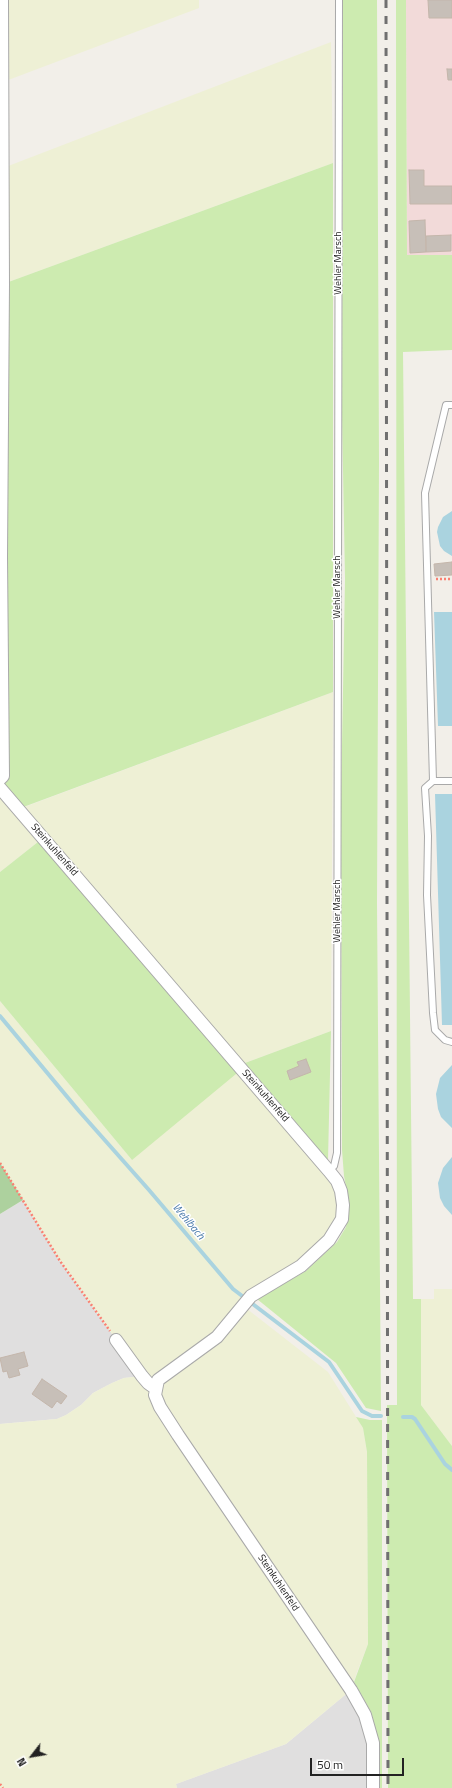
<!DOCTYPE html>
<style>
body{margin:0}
#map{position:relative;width:452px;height:1788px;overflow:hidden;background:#f2efe9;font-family:"Titillium Web",sans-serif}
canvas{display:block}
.north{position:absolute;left:12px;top:1736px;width:40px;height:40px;-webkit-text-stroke:3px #fff;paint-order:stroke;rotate:239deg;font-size:11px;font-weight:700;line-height:16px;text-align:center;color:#222}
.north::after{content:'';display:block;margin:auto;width:14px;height:18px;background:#222;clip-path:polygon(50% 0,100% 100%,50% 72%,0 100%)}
.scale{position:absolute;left:310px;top:1758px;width:94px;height:18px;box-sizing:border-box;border:2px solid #222;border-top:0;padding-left:5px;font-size:12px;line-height:14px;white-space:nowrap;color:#222;-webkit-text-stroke:3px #fff;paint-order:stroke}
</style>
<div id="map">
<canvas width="452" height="1788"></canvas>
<div class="north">N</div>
<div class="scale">50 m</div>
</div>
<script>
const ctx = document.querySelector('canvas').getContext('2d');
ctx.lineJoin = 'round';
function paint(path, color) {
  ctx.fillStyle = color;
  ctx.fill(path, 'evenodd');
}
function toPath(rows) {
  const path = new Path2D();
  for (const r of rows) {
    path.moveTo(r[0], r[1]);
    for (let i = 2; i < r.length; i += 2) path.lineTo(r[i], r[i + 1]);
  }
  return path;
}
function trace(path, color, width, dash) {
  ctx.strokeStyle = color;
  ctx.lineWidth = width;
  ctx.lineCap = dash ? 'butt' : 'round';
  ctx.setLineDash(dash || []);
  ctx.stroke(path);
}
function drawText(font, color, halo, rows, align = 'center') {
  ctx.font = font + ' "Titillium Web",sans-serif';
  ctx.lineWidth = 3;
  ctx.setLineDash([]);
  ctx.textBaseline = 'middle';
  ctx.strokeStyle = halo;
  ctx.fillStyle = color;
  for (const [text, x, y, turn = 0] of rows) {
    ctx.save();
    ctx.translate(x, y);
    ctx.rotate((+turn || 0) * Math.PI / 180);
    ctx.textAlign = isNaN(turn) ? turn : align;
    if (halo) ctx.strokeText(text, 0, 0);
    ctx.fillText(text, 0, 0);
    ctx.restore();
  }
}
paint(toPath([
 [23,1200,60,1261,142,1376,124,1378,112,1383,93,1393,81,1405,66,1415,57,1419,0,1424,0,1214],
 [351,1690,365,1715,373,1788,177,1788,176,1784,286,1744]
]), '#e0dfdf');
paint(toPath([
 [406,0,452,0,452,255,407,255]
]), '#f2dad9');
paint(toPath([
 [2,0,199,0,199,8,3,82],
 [331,42,333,163,3,284,3,168],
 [333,692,331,1031,245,1063,242,1069,329,1171,343,1205,337,1231,242,1305,328,1372,363,1428,367,1452,368,1644,357,1672,351,1690,286,1744,176,1784,177,1788,0,1788,0,1424,57,1419,66,1415,81,1405,93,1393,112,1383,124,1378,142,1376,60,1261,0,1163,0,1001,132,1160,43,838,0,872,0,788,19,809],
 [434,1289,452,1289,452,1446,421,1405,421,1299,434,1299]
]), '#eef0d5');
paint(toPath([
 [343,0,377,0,379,462,377,903,381,1411,366,1408,336,1363,257,1299,306,1271,337,1242,346,1227,349,1203,344,1176,342,1150,341,802,345,579,342,415],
 [396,0,406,0,407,255,452,255,452,350,403,352,413,1299,421,1299,421,1405,452,1446,452,1788,388,1788,387,1405,397,1405],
 [333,163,333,692,18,809,0,788,3,284],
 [43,838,242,1069,132,1160,0,1001,0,872],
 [331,1031,328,1160,245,1063],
 [356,1417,370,1420,382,1420,382,1788,376,1788,377,1737,371,1712,354,1682,368,1644,367,1452,363,1428]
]), '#cdebb0');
paint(toPath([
 [0,1163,23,1200,0,1214]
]), '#add19e');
paint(toPath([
 [452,511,452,556,444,551,440,546,437,532,438,527,443,517],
 [434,612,452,612,452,726,438,726],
 [435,794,452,794,452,1025,442,1025],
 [452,1065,452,1128,441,1117,438,1109,436,1094,440,1078],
 [452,1157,452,1215,444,1206,440,1198,438,1183,443,1168]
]), '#aad3df');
trace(toPath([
 [0,1016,79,1111,149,1190,233,1289,329,1362,362,1411,372,1416,381,1416],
 [403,1417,412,1417,415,1419,445,1464,452,1470]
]), '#aad3df', 4);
const building = toPath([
 [428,0,452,0,452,18,429,18,428,0],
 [447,69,452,69,452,80,448,80,447,69],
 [409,170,424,170,424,186,452,186,452,204,410,204,409,170],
 [425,220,426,252,410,253,409,221,425,220],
 [451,235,451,251,426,252,426,236,451,235],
 [452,562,452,575,435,576,434,564,452,562],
 [306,1059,311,1072,290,1080,287,1071,299,1066,297,1062,306,1059],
 [24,1352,28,1366,18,1369,20,1375,9,1378,7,1371,3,1372,0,1358,24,1352],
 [42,1379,67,1396,61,1404,57,1401,52,1408,32,1394,42,1379]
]);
paint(building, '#c7bfb8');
trace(building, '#c4b6ab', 1);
const lane = toPath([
 [452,405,446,405,425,493,433,781,452,781],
 [433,781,425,788,428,836,427,895,433,1013,435,1030,445,1040,452,1042],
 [329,1171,334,1166,337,1153,339,0]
]);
const street = toPath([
 [0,779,3,776,1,557,3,284,2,0],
 [0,788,329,1171,337,1181,341,1191,343,1205,342,1219,329,1240,301,1266,251,1296,217,1337,158,1380,155,1395,160,1407,178,1435,351,1690,365,1715,373,1743,373,1788],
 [116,1340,142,1376,148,1383,155,1388]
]);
trace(lane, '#a9a9a9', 8);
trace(street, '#a9a9a9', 14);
trace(toPath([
 [436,579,452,579],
 [0,1163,60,1261,110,1331],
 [0,1784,3,1788]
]), '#fa8072', 2.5, [2, 2]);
trace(lane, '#fff', 6);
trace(street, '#fff', 12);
trace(toPath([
 [386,0,388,1788]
]), '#707070', 3, [8, 8]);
drawText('10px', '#222', '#fff', [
 ["Wehler Marsch",339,263,-90],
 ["Wehler Marsch",338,587,-90],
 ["Steinkuhlenfeld",54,850,49],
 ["Wehler Marsch",338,911,-90],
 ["Steinkuhlenfeld",265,1096,49],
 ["Steinkuhlenfeld",278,1583,56]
]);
drawText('italic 11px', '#4a7aab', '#fff', [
 ["Wehlbach",188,1222,50]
]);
</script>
